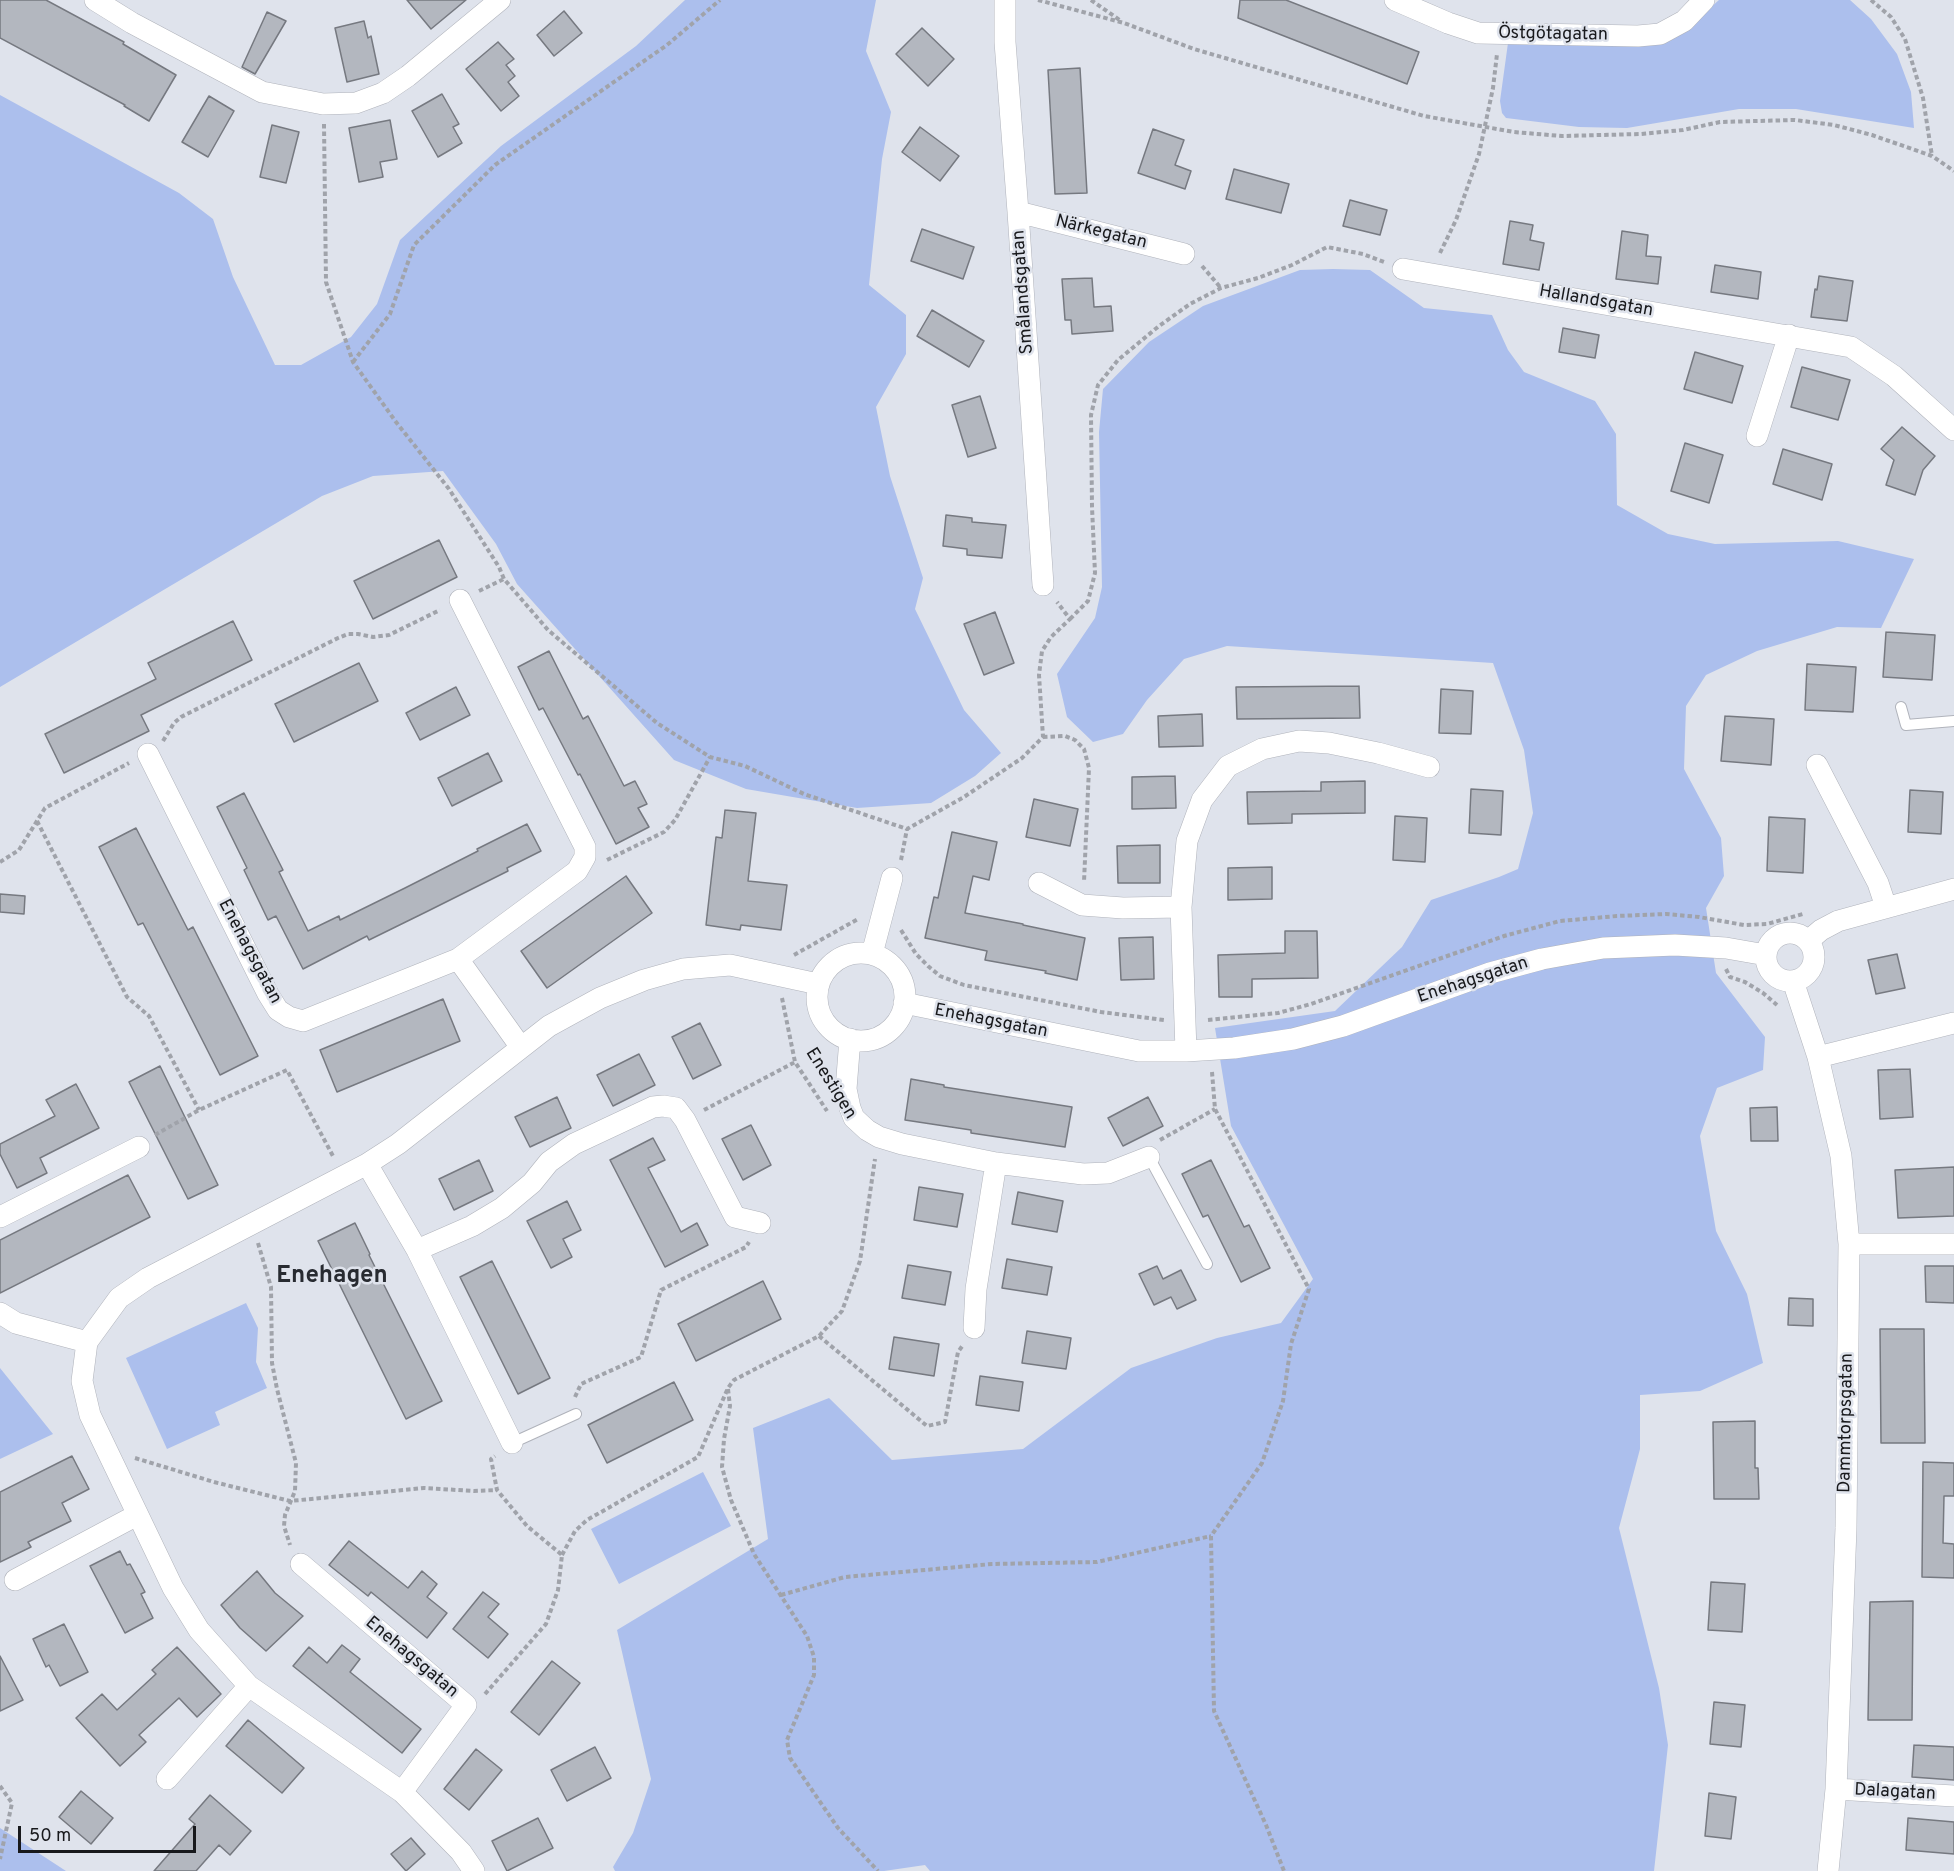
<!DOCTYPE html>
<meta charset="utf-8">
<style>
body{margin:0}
#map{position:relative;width:1954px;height:1871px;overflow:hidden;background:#dfe3ec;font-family:Overpass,sans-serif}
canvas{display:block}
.scale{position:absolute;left:18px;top:1826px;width:178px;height:27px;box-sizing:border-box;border:3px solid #18191c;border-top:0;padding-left:8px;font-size:18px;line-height:21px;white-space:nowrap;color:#18191c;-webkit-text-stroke:4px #dfe3ec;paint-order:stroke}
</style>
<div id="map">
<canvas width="1954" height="1871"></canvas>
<div class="scale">50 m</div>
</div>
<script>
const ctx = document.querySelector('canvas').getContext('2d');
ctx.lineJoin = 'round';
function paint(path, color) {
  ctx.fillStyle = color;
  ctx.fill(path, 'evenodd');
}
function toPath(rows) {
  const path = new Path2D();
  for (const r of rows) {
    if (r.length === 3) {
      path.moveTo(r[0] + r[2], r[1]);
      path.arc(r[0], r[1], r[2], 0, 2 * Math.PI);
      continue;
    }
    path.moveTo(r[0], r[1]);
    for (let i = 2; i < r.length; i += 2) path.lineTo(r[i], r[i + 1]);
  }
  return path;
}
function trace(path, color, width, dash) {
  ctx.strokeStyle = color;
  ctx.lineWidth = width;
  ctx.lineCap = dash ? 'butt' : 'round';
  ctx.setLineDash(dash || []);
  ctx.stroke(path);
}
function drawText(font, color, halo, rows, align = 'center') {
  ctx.font = font + ' Overpass,sans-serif';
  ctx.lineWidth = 5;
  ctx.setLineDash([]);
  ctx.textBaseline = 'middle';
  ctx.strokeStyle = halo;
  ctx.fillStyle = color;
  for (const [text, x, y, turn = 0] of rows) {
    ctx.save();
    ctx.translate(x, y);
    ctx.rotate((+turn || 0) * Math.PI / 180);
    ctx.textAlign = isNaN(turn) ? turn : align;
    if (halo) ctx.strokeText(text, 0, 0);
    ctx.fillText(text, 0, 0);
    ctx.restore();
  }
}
paint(toPath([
 [685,0,876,0,866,51,891,112,882,159,869,285,906,315,906,354,876,407,890,476,923,578,915,609,964,710,1001,753,975,776,931,803,857,808,746,789,674,760,517,584,496,544,443,471,373,476,322,496,0,687,0,95,179,193,213,219,233,277,275,365,301,365,351,337,377,304,400,240,501,146,636,46],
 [1719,0,1850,0,1871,19,1897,54,1911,92,1914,128,1796,109,1739,109,1627,128,1579,127,1506,118,1502,113,1500,101,1508,43,1699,18],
 [1333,269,1370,270,1424,308,1492,315,1508,350,1524,372,1595,401,1616,434,1617,505,1668,534,1715,544,1838,541,1914,559,1881,628,1837,627,1757,651,1706,675,1686,706,1684,769,1721,838,1724,876,1706,908,1716,973,1765,1037,1763,1070,1717,1088,1700,1136,1716,1231,1747,1294,1763,1363,1700,1391,1640,1395,1640,1449,1619,1528,1659,1688,1668,1745,1654,1871,930,1871,925,1865,884,1871,615,1871,613,1867,633,1833,651,1779,617,1630,768,1539,753,1428,829,1398,892,1460,1023,1449,1131,1368,1217,1338,1281,1323,1313,1279,1231,1126,1215,1028,1335,1011,1402,947,1431,900,1499,877,1518,869,1533,813,1524,750,1493,663,1227,646,1184,659,1147,700,1123,734,1093,742,1067,717,1057,674,1095,618,1102,587,1099,432,1103,389,1149,342,1203,306,1300,270],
 [246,1303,258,1328,256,1362,267,1388,215,1412,220,1425,167,1449,126,1358],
 [0,1368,53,1434,0,1459],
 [703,1472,731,1526,619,1584,591,1529],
 [0,1828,66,1871,0,1871]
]), '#acbfed');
const building = toPath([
 [0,0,46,0,124,42,123,44,176,75,149,121,124,106,125,105,0,38,0,0],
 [407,0,466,0,431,29,407,0],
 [1240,0,1286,0,1419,52,1407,84,1238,18,1240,0],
 [564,11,582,33,554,56,537,35,564,11],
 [267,12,286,21,255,74,242,67,267,12],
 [364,21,368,38,371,36,379,74,347,82,335,28,364,21],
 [922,28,954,59,928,86,896,54,922,28],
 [498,42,514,59,506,65,515,76,508,82,519,96,501,111,466,69,498,42],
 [1080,68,1087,193,1055,194,1048,70,1080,68],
 [442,94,459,124,453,127,462,143,438,157,412,111,442,94],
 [209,96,234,111,208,157,182,142,209,96],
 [390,120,397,159,380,162,383,177,359,182,349,128,390,120],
 [272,125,299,132,286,183,260,177,272,125],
 [920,127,959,156,940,181,902,152,920,127],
 [1153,129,1184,140,1175,165,1191,171,1185,189,1138,173,1153,129],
 [1234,169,1289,184,1281,213,1226,199,1234,169],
 [1350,200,1387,210,1380,235,1343,226,1350,200],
 [1510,221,1533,225,1530,240,1544,243,1539,270,1503,264,1510,221],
 [922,229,974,247,963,279,911,261,922,229],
 [1622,231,1648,235,1646,256,1661,257,1658,284,1616,279,1622,231],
 [1715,265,1761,272,1758,299,1711,292,1715,265],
 [1819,276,1853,281,1847,321,1811,317,1815,289,1817,290,1819,276],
 [1092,278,1094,307,1111,306,1113,331,1072,334,1071,320,1065,320,1062,279,1092,278],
 [932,310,984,341,969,367,917,336,932,310],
 [1563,328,1599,335,1595,358,1559,352,1563,328],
 [1695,352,1743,366,1732,403,1684,389,1695,352],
 [1802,367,1850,380,1838,420,1791,407,1802,367],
 [980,396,996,448,968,457,952,405,980,396],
 [1902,427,1935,456,1923,470,1915,495,1886,485,1894,460,1881,449,1902,427],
 [1685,443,1723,455,1709,503,1671,491,1685,443],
 [1783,449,1832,464,1822,500,1773,484,1783,449],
 [946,515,972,518,972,522,1006,525,1002,558,967,555,967,549,943,546,946,515],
 [439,540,457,577,373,619,354,581,439,540],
 [995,612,1014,663,984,675,964,624,995,612],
 [233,621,252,660,141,715,149,731,64,773,45,734,156,679,148,663,233,621],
 [1886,632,1935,635,1932,680,1883,677,1886,632],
 [549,651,583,719,588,716,624,786,635,781,647,804,638,808,649,827,616,844,580,774,578,775,543,708,539,710,518,667,549,651],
 [359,663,378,701,294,742,275,704,359,663],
 [1807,664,1856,667,1853,712,1805,710,1807,664],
 [1359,686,1360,718,1237,719,1236,687,1359,686],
 [456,687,470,715,420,740,406,713,456,687],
 [1441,689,1473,691,1471,734,1439,733,1441,689],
 [1202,714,1203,746,1159,747,1158,716,1202,714],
 [1725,716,1774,719,1771,765,1721,761,1725,716],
 [488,753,502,781,452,806,438,778,488,753],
 [1175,776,1176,808,1132,809,1132,777,1175,776],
 [1365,781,1365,813,1292,814,1292,823,1248,824,1247,792,1321,791,1321,782,1365,781],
 [1471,789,1503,791,1501,835,1469,833,1471,789],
 [1910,790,1943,792,1941,834,1908,832,1910,790],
 [244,793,283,870,279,872,308,931,339,916,340,920,405,888,478,851,477,849,527,824,541,851,507,868,508,871,428,911,369,940,367,936,303,969,276,916,268,920,244,870,247,868,217,807,244,793],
 [1034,799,1078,809,1070,846,1026,837,1034,799],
 [725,810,756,813,748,881,787,885,781,930,741,925,740,930,706,925,716,837,722,838,725,810],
 [1395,816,1427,818,1425,862,1393,860,1395,816],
 [1769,817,1805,819,1803,873,1767,871,1769,817],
 [136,828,188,930,193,927,258,1056,220,1075,143,923,138,925,99,847,136,828],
 [952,832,997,842,989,880,973,876,965,913,1023,924,1023,925,1085,938,1077,980,1045,973,1046,971,985,960,987,951,925,938,934,897,938,898,952,832],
 [1160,845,1160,883,1118,883,1117,846,1160,845],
 [1272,867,1272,899,1228,900,1228,868,1272,867],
 [626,876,652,913,547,988,521,951,626,876],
 [0,894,25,896,24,914,0,912,0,894],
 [1285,931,1317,931,1318,978,1252,979,1252,997,1219,997,1218,955,1285,953,1285,931],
 [1153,937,1154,979,1121,980,1119,938,1153,937],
 [1897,954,1905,988,1876,994,1868,960,1897,954],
 [443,999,460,1041,337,1092,320,1050,443,999],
 [700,1023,721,1065,693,1079,672,1037,700,1023],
 [639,1054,655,1085,613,1106,597,1075,639,1054],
 [160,1066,218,1185,188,1199,129,1082,160,1066],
 [1910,1069,1913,1117,1880,1119,1878,1070,1910,1069],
 [911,1079,944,1085,944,1087,1072,1107,1065,1147,971,1133,971,1130,905,1120,911,1079],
 [76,1084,99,1128,40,1158,47,1173,17,1188,0,1154,0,1144,55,1116,46,1100,76,1084],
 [557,1097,571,1128,530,1147,515,1117,557,1097],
 [1148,1097,1163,1126,1123,1146,1108,1118,1148,1097],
 [1777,1107,1778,1141,1751,1141,1750,1108,1777,1107],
 [751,1125,771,1165,743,1180,722,1139,751,1125],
 [653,1138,665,1160,648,1168,672,1214,681,1232,697,1223,708,1245,665,1267,610,1160,653,1138],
 [479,1160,493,1191,454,1210,439,1179,479,1160],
 [1211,1160,1244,1227,1249,1225,1270,1268,1241,1282,1208,1215,1203,1217,1182,1174,1211,1160],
 [1954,1167,1954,1216,1898,1218,1895,1170,1954,1167],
 [128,1175,150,1217,0,1293,0,1240,128,1175],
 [919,1187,963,1194,957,1227,914,1220,919,1187],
 [1018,1192,1063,1201,1057,1232,1012,1224,1018,1192],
 [567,1201,581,1230,563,1239,572,1257,551,1268,527,1221,567,1201],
 [355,1223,370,1254,369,1255,442,1401,406,1419,318,1241,355,1223],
 [1007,1259,1052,1267,1047,1295,1002,1288,1007,1259],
 [492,1261,550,1378,518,1394,460,1277,492,1261],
 [908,1265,951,1272,945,1305,902,1298,908,1265],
 [1157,1266,1163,1279,1181,1270,1196,1300,1177,1309,1171,1297,1154,1305,1139,1274,1157,1266],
 [1925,1266,1954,1266,1954,1303,1926,1302,1925,1266],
 [763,1281,781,1319,696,1361,678,1324,763,1281],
 [1789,1298,1813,1299,1813,1326,1788,1325,1789,1298],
 [1880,1329,1924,1329,1925,1443,1881,1443,1880,1329],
 [1027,1331,1071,1338,1066,1369,1022,1363,1027,1331],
 [894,1337,939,1344,934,1376,889,1369,894,1337],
 [980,1376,1023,1382,1019,1411,976,1405,980,1376],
 [674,1382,693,1420,607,1463,588,1425,674,1382],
 [1755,1421,1755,1468,1758,1468,1759,1499,1714,1499,1713,1422,1755,1421],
 [72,1456,89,1489,62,1503,71,1521,28,1542,31,1547,0,1562,0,1492,72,1456],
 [1923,1462,1954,1463,1954,1496,1944,1496,1943,1543,1954,1544,1954,1578,1922,1577,1923,1462],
 [349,1541,408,1588,422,1571,437,1584,427,1597,447,1613,427,1638,371,1592,368,1596,329,1565,349,1541],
 [120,1551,127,1565,130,1564,145,1592,141,1594,153,1618,125,1633,90,1566,120,1551],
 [257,1571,275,1593,303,1616,266,1651,240,1628,221,1605,257,1571],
 [1711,1582,1745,1584,1742,1632,1708,1630,1711,1582],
 [483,1592,499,1604,488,1617,508,1634,488,1658,453,1629,483,1592],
 [1913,1601,1912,1720,1868,1720,1870,1602,1913,1601],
 [64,1624,88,1672,60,1686,49,1665,46,1667,33,1639,64,1624],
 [342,1645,360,1659,350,1672,421,1729,402,1753,293,1666,309,1647,327,1663,342,1645],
 [177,1647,221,1694,197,1717,179,1698,139,1735,146,1742,120,1766,76,1718,102,1694,117,1710,156,1674,152,1670,177,1647],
 [0,1656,23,1700,0,1711,0,1656],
 [552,1661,580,1683,539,1735,511,1712,552,1661],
 [1714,1702,1745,1705,1741,1747,1710,1744,1714,1702],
 [248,1720,304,1768,282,1793,226,1746,248,1720],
 [1914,1745,1954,1747,1954,1780,1912,1777,1914,1745],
 [595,1747,611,1778,567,1801,551,1770,595,1747],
 [476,1749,502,1770,469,1810,444,1789,476,1749],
 [81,1791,113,1818,91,1844,59,1817,81,1791],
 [1709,1793,1736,1797,1731,1839,1705,1836,1709,1793],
 [210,1795,251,1831,230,1855,219,1845,196,1871,154,1871,195,1824,189,1819,210,1795],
 [538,1818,553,1848,507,1871,492,1841,538,1818],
 [1908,1818,1954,1822,1954,1854,1906,1850,1908,1818],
 [411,1838,425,1854,406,1871,391,1854,411,1838]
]);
paint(building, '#b3b7bf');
trace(building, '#767980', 1.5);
const lane = toPath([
 [1901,707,1906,725,1954,721],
 [1149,1157,1207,1264],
 [512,1443,576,1414]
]);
const street = toPath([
 [95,0,132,23,262,92,323,104,356,103,383,93,408,76,500,0],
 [1005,0,1005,42,1018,212,1043,585],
 [1395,0,1448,23,1478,33,1638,36,1660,34,1684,21,1704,0],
 [1018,212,1184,254],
 [1403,269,1851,347,1894,376,1954,430],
 [1757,436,1789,335],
 [148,754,268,994,278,1010,289,1017,303,1021,458,959,577,871,585,857,585,847,460,600],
 [1817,765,1878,883,1886,907],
 [1039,883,1082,905,1123,908,1181,907],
 [1790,957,24],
 [1808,941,1821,930,1838,921,1954,889],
 [861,997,44],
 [872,954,892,878],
 [458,959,520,1046],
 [1793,981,1818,1057,1841,1156,1849,1244,1846,1528,1836,1789,1828,1871],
 [904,1003,1139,1051,1186,1051,1234,1048,1293,1039,1343,1026,1490,973,1542,959,1603,948,1675,945,1726,948,1766,955],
 [850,1039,846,1089,850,1108,854,1118,867,1130,879,1137,902,1144,996,1163,1083,1174,1108,1173,1149,1157],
 [1186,1051,1181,907,1187,841,1202,800,1228,766,1262,749,1299,741,1329,743,1378,753,1429,767],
 [1818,1057,1954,1023],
 [367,1164,417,1250,512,1443],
 [0,1217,139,1147],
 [1849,1244,1954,1244],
 [417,1250,472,1226,502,1208,532,1183,549,1162,574,1144,653,1107,663,1106,676,1108,685,1120,735,1217,760,1223],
 [0,1313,16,1323,87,1342],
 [974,1328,976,1289,996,1163],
 [301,1564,466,1705,402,1792],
 [15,1580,137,1515],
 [167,1779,249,1686],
 [1836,1789,1954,1796],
 [474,1871,461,1852,402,1792,249,1686,199,1630,173,1588,90,1415,82,1381,87,1342,119,1298,148,1278,367,1164,398,1144,549,1026,600,998,644,980,683,969,730,965,818,984]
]);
trace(lane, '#b0b3bb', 12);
trace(street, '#b0b3bb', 22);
trace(toPath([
 [1038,0,1124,23,1194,49,1424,116,1514,132,1562,136,1641,134,1683,130,1720,122,1795,120,1834,125,1872,135,1932,156,1954,171],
 [1091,0,1121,21],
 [1871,0,1891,17,1905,39,1923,98,1932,156],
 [324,124,326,282,353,362,396,422,449,489,499,567,504,579,548,630,657,723,710,757,745,766,804,794,907,829,964,797,1022,758,1043,737,1039,675,1042,651,1051,637,1070,619,1057,602],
 [1440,253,1456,220,1479,154,1493,88,1497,54],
 [1202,266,1221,288],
 [353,362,390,314,414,245,495,165,667,45,720,0],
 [479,591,504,579],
 [1070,619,1088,601,1095,573,1092,507,1091,415,1098,385,1118,360,1159,326,1190,304,1221,288,1258,278,1292,265,1327,247,1363,254,1384,262],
 [1043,737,1065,736,1075,740,1084,749,1089,768,1084,882],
 [163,741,174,723,181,717,338,638,348,634,358,634,373,637,389,635,440,610],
 [37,821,127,997,149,1016,199,1110],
 [607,860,664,832,675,820,710,757],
 [901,860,907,829],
 [0,862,19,850,45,808,129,763],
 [901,930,916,954,928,966,940,976,964,985,1101,1012,1164,1020],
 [794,955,858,919],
 [1726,969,1730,977,1745,982,1763,993,1777,1005],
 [782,998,795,1062,827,1111],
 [1208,1020,1278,1013,1311,1004,1504,936,1560,921,1617,916,1666,914,1699,917,1744,925,1767,924,1803,914],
 [1212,1072,1215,1109,1309,1289,1291,1344,1283,1401,1262,1463,1211,1536,1214,1711,1266,1825,1284,1871],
 [704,1110,795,1062],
 [155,1135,199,1110,287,1070,334,1158],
 [1160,1140,1215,1109],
 [258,1243,271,1287,272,1363,277,1389,296,1463,295,1491,285,1515,284,1526,290,1545],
 [819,1336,927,1426,945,1422,958,1352,963,1345],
 [728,1389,730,1406,724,1439,722,1467,731,1500,754,1554,807,1636,814,1657,814,1675,787,1740,790,1758,838,1828,878,1871],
 [575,1397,581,1384,641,1357,661,1290,746,1247,749,1242],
 [135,1458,214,1482,290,1501,424,1488,474,1491,497,1490],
 [562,1555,575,1531,587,1520,698,1457,728,1388,734,1380,819,1336,842,1311,860,1261,875,1159],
 [781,1595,845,1577,992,1564,1097,1562,1211,1536],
 [485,1694,546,1624,558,1590,562,1555,527,1526,497,1490,491,1459,495,1456],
 [0,1786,12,1803,0,1859]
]), '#a0a3aa', 4, [4.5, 3]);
trace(lane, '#fff', 10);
trace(street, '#fff', 21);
drawText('18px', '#18191c', '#dfe3ec', [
 ["Östgötagatan",1553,35,1],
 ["Närkegatan",1101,233,14],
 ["Smålandsgatan",1024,292,-94],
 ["Hallandsgatan",1596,302,10],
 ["Enehagsgatan",249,952,62],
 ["Enehagsgatan",1473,981,-18],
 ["Enehagsgatan",991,1022,11],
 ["Enestigen",830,1084,58],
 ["Dammtorpsgatan",1847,1423,-89],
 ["Enehagsgatan",411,1658,40],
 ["Dalagatan",1895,1793,3]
]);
drawText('bold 24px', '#282b31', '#dfe3ec', [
 ["Enehagen",332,1277]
]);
</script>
